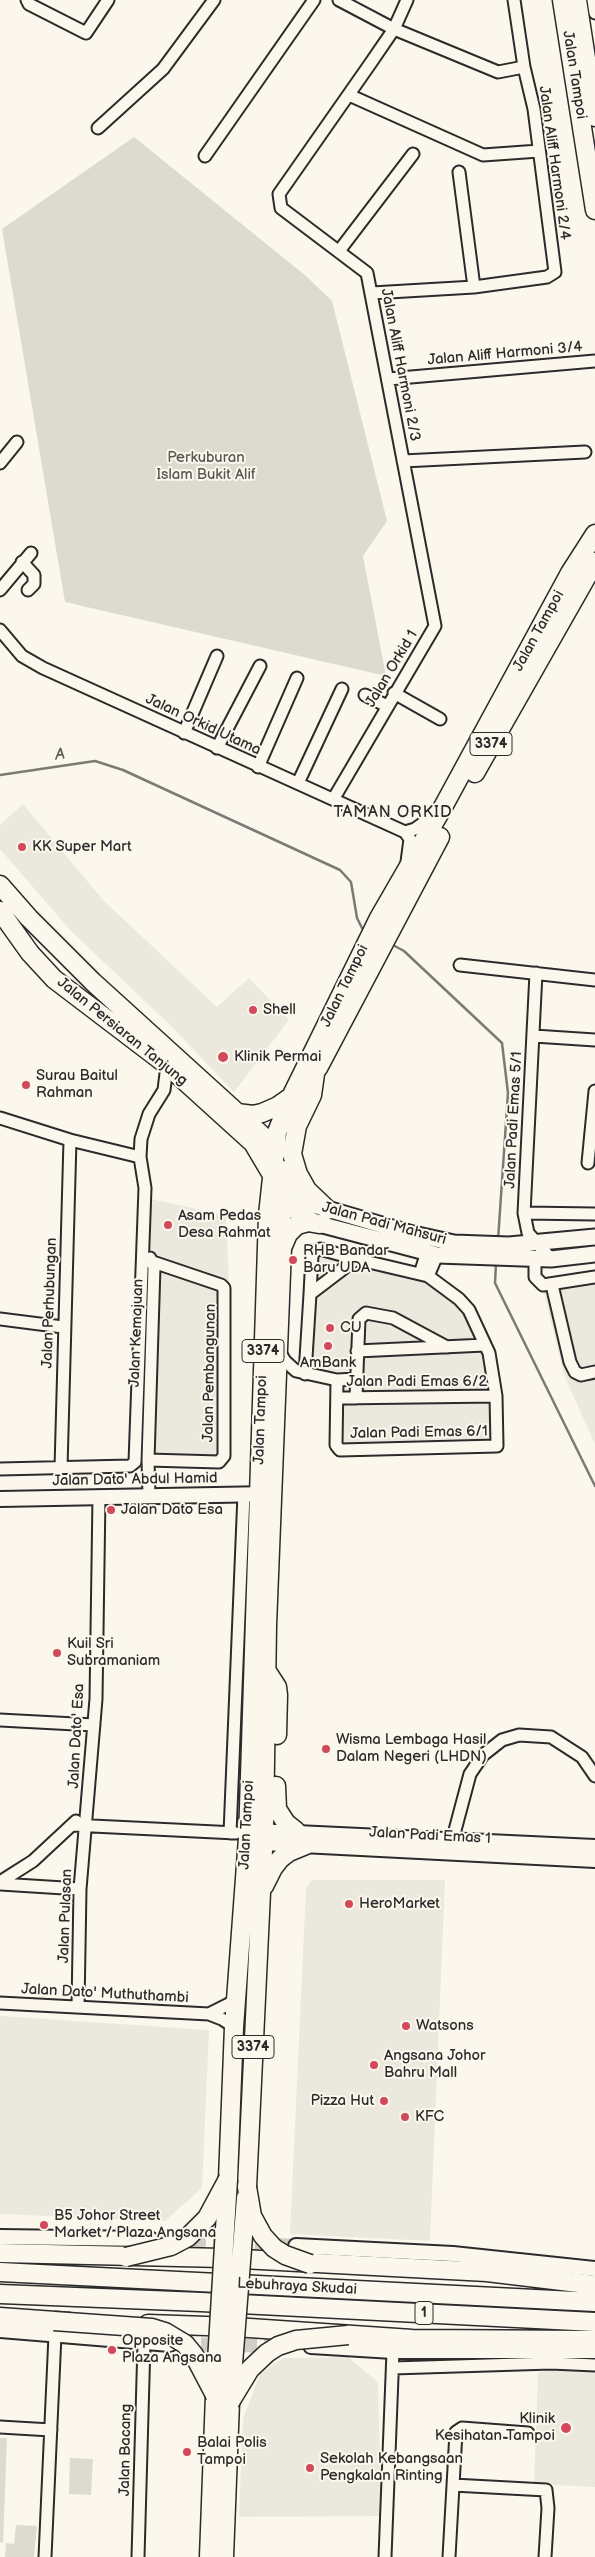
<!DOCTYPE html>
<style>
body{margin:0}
canvas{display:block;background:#fbf7ec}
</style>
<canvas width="595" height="2557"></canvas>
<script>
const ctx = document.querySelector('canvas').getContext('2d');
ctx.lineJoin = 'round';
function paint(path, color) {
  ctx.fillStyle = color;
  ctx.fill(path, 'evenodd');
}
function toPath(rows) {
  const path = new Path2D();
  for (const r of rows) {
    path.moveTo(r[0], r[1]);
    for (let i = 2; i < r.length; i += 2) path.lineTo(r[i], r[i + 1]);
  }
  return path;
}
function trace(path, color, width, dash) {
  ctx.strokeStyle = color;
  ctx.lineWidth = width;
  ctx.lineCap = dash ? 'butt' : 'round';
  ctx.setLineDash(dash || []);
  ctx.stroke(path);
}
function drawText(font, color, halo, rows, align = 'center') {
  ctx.font = font + ' "Balsamiq Sans",sans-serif';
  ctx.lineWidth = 4;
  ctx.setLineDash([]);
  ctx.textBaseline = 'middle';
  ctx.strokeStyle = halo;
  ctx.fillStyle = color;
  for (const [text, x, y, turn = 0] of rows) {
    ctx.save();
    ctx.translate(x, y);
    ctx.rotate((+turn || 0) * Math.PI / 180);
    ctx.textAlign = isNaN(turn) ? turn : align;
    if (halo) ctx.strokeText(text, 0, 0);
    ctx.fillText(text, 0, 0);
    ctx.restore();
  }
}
paint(toPath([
 [23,804,103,900,217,1007,249,978,289,1020,234,1092,170,1025,71,931,0,849,0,825],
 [150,1199,226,1215,230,1308,227,1461,142,1463],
 [311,1251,417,1271,461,1296,492,1351,501,1443,338,1453,333,1383,301,1376],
 [595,1272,595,1444,564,1375,541,1281],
 [312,1880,445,1880,430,2241,290,2234,306,1888],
 [0,2016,209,2030,202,2188,165,2221,0,2214],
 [348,2357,378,2382,381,2516,239,2517,243,2419,260,2374,283,2358],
 [564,2369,595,2371,595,2487,534,2484,538,2372]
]), '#ebe8de');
paint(toPath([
 [134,137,306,276,332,301,387,521,363,556,386,676,65,602,2,229],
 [0,2438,7,2438,3,2543,0,2542],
 [70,2458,93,2459,91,2495,69,2494],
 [16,2525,37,2526,34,2557,5,2557,6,2543,14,2544]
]), '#dddad0');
trace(toPath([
 [0,775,95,761,123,770,340,870,351,882,357,918,362,928,367,931],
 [391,944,404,951,502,1043,508,1093,498,1240],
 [496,1263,495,1283,595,1486]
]), '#7b7a75', 2.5);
trace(toPath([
 [150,2239,296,2246],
 [180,2344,281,2346]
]), '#d1cec5', 14, [14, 7]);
const minor = toPath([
 [27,0,29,4,86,33,108,0],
 [339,0,394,29,498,72,524,67],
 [593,0,595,13],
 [349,95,483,155,539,151],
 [98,128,163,69,214,0],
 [205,156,314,0],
 [459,172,474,287],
 [339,251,413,154],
 [372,293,474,287,547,277,555,272,534,109,524,67,514,0],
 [388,379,595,361],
 [403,461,585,452],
 [0,463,17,442],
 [22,562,34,575,34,584,28,590],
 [0,590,31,553],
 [0,630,22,656,43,668,405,832,410,839,407,862],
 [394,693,440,719],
 [365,695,387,706],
 [184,733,217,656],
 [217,748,260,666],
 [258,767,297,678],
 [298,783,342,689],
 [334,798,435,626,367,273,281,208,279,194,370,64,394,29,407,0],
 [405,832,415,829,433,816],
 [460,965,595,980],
 [536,973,524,1213,528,1233,551,1259],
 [534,1036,595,1040],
 [0,1118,70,1140,140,1157],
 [588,1163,595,1091],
 [524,1213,595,1214],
 [535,1259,535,1277,543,1285,595,1277],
 [420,1274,427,1252],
 [428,1276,437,1255],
 [552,1285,570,1362,575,1372,581,1375,595,1372],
 [310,1294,312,1255,315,1251,320,1249,356,1259],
 [0,1319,63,1327],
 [279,1351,285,1361,296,1371,337,1380,356,1379],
 [357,1351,485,1345],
 [305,1374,310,1294,356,1259,428,1276,459,1299,469,1310,489,1353,496,1396,497,1446,340,1450,336,1445,337,1380],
 [337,1398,496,1396],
 [356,1398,359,1319,366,1313,393,1318,447,1347],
 [148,1460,219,1462,224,1456,224,1288,221,1285,153,1262],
 [61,1468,70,1140],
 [0,1469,130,1466,135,1462,145,1188,140,1157,141,1139,149,1114,164,1090,167,1065],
 [149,1496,148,1460,154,1267,150,1258],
 [0,1720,94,1725],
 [72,1825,236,1833],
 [230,1833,244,1494],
 [450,1849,470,1774,483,1755,502,1740,519,1735,551,1737,582,1757,595,1776],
 [0,1882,33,1861,76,1821],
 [0,1884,80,1889],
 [0,2003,209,2014,222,2019,234,2027],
 [78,2007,80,1889,96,1699,99,1496],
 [209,2014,229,2004,236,1998],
 [393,2368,551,2363,595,2365],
 [0,2427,51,2430],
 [453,2485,546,2490,548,2508,545,2557],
 [45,2557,55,2335],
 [138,2557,144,2343],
 [385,2557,393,2351],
 [449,2557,456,2432,462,2428,528,2433]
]);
const tertiary = toPath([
 [0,1499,269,1494],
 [254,1831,595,1847],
 [256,1840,263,1843,595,1860],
 [0,2237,150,2239],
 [296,2246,453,2254,595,2269],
 [0,2330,170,2344],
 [311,2346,393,2351,595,2351]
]);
const secondary = toPath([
 [281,1168,293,1190,307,1203,413,1234,454,1243,509,1245,595,1237],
 [281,1197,297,1213,319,1224,437,1255,551,1259,595,1254]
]);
const primary = toPath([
 [562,0,595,210],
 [577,0,595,117],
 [475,773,595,562],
 [0,885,29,918,93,982,266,1139],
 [0,911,30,953,54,979,167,1065,253,1143,272,1175],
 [318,1068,440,837],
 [315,1074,312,1095,297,1126,292,1154,298,1174,307,1190,328,1210],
 [237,1113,253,1115,262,1113,278,1106,291,1097],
 [282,1248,288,1234,297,1225,308,1222,319,1224],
 [268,1673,277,1687,278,1695,277,1735],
 [276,1786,277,1809,286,1823,296,1831],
 [264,1886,273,1868,280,1859,289,1852,306,1845],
 [228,2179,234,2027,248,1838,268,1215,277,1132,291,1097,379,918,443,807,570,573,595,534],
 [247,2187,264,1829,267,1625,282,1248,281,1172],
 [209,2557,215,2395],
 [224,2557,230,2402]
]);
const trunk = toPath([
 [0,2253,223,2258,487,2272,595,2285],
 [0,2272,595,2302],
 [0,2294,201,2302,595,2322],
 [0,2317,69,2322],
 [148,2324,235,2327,412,2339,595,2340]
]);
trace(minor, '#2b2b2b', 15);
trace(tertiary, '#2b2b2b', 18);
trace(secondary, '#2b2b2b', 19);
trace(primary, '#2b2b2b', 21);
trace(trunk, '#2b2b2b', 21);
trace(minor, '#fbf7ec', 11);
trace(tertiary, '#fbf7ec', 14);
trace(secondary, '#fbf7ec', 15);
trace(primary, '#fbf7ec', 18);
trace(trunk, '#fbf7ec', 18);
const primaryBridge = toPath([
 [215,2395,228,2179],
 [230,2402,246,2198]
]);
const trunkBridge = toPath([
 [247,2187,252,2216,263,2236,274,2248,285,2255,310,2264],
 [126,2257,171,2246,188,2237,207,2218,228,2179],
 [54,2321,152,2328,165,2332,185,2344,194,2355,215,2395],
 [230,2402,250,2369,267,2353,278,2346,296,2340,348,2335]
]);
trace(primaryBridge, '#2b2b2b', 21, []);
trace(trunkBridge, '#2b2b2b', 21, []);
trace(primaryBridge, '#fbf7ec', 18);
trace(trunkBridge, '#fbf7ec', 18);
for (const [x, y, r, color] of [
 [22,847,5,"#d1495b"],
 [253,1010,5,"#d1495b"],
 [223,1057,6,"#d1495b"],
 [26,1085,5,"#d1495b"],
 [168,1225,5,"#d1495b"],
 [293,1260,5,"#d1495b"],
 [330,1328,5,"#d1495b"],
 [328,1346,5,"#d1495b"],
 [111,1510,5,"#d1495b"],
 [57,1653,5,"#d1495b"],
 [326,1749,5,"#d1495b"],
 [349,1904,5,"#d1495b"],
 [406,2026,5,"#d1495b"],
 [374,2065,5,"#d1495b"],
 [384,2101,5,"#d1495b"],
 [405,2117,5,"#d1495b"],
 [44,2225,5,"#d1495b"],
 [112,2350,5,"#d1495b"],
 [566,2428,6,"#d1495b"],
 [187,2452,5,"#d1495b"],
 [310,2468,5,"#d1495b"]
]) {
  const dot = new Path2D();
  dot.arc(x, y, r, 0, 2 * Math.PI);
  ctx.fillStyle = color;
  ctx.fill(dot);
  trace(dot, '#fbf7ec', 2);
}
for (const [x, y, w] of [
 [491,744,42],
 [263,1351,42],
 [253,2047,42],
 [424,2313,18]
]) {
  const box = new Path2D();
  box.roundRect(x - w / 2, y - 11.5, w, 23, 4);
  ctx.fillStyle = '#fbf7ec';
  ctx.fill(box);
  trace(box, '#2b2b2b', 1);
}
drawText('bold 14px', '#2b2b2b', null, [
 ["3374",491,744],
 ["3374",263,1351],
 ["3374",253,2047],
 ["1",424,2313]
]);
drawText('15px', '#2b2b2b', '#fbf7ec', [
 ["Jalan Tampoi",574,75,81],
 ["Jalan Aliff Harmoni 2/4",554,163,82],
 ["Jalan Aliff Harmoni 3/4",505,354,-5],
 ["Jalan Aliff Harmoni 2/3",400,365,79],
 ["Jalan Tampoi",539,631,-61],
 ["Jalan Orkid 1",392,669,-59],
 ["Jalan Orkid Utama",203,725,25],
 ["Jalan Tampoi",345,986,-64],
 ["Jalan Persiaran Tanjung",122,1032,39],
 ["Jalan Padi Emas 5/1",514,1120,-87],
 ["Jalan Padi Mahsuri",384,1224,15],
 ["Jalan Perhubungan",50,1303,-88],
 ["Jalan Kemajuan",137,1333,-88],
 ["Jalan Pembangunan",210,1373,-89],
 ["Jalan Padi Emas 6/2",417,1382],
 ["Jalan Tampoi",261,1420,-88],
 ["Jalan Padi Emas 6/1",419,1433,-1],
 ["Jalan Dato' Abdul Hamid",135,1480,-1],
 ["Jalan Dato' Esa",77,1736,-87],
 ["Jalan Tampoi",247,1825,-87],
 ["Jalan Padi Emas 1",430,1836,3],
 ["Jalan Pulasan",66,1916,-88],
 ["Jalan Dato' Muthuthambi",105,1994,3],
 ["Lebuhraya Skudai",297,2287,3],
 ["Jalan Bacang",126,2450,-89]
]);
drawText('15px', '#585754', '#fbf7ec', [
 ["Perkuburan",206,458],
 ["Islam Bukit Alif",206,475]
]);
drawText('15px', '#2b2b2b', '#fbf7ec', [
 ["KK Super Mart",32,847],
 ["Shell",263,1010],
 ["Klinik Permai",234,1057],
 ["Surau Baitul",36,1076],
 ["Rahman",36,1093],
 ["Asam Pedas",178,1216],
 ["Desa Rahmat",178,1233],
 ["RHB Bandar",303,1251],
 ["Baru UDA",303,1268],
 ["CU",340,1328],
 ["AmBank",328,1363,"center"],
 ["Jalan Dato Esa",121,1510],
 ["Kuil Sri",67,1644],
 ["Subramaniam",67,1661],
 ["Wisma Lembaga Hasil",336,1740],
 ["Dalam Negeri (LHDN)",336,1757],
 ["HeroMarket",359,1904],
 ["Watsons",416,2026],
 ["Angsana Johor",384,2056],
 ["Bahru Mall",384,2073],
 ["Pizza Hut",374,2101,"right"],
 ["KFC",415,2117],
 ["B5 Johor Street",54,2216],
 ["Market / Plaza Angsana",54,2233],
 ["Opposite",122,2341],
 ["Plaza Angsana",122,2358],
 ["Klinik",555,2419,"right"],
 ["Kesihatan Tampoi",555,2436,"right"],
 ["Balai Polis",197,2443],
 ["Tampoi",197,2460],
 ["Sekolah Kebangsaan",320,2459],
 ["Pengkalan Rinting",320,2476]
], 'left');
drawText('italic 16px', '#5a5956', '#fbf7ec', [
 ["A",60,755,-8]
]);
ctx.letterSpacing = '1px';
drawText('16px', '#2b2b2b', '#fbf7ec', [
 ["TAMAN ORKID",393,813]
]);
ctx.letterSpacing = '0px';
</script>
